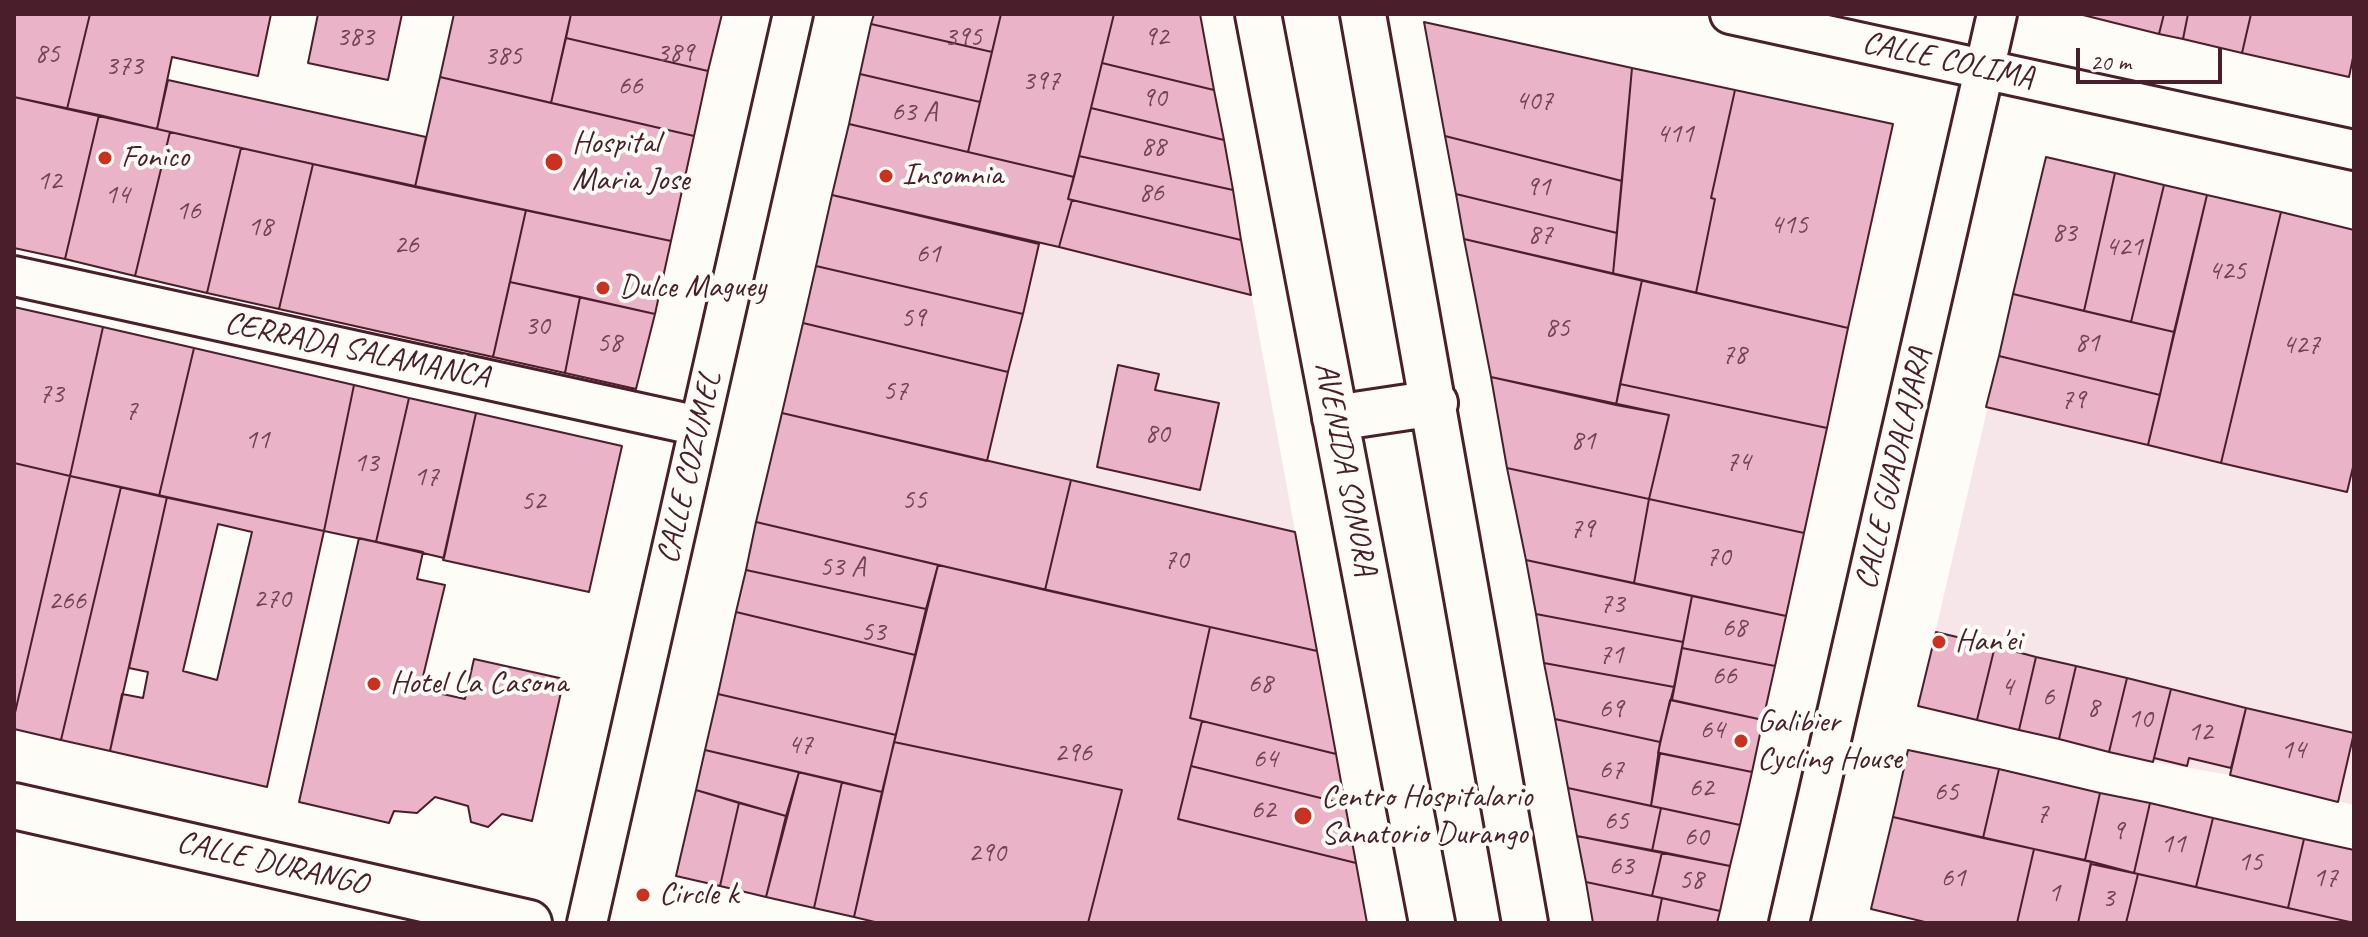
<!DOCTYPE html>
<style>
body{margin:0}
#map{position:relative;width:2368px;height:937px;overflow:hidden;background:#fdfcf7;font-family:Caveat,sans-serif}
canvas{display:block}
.frame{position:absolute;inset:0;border:16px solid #4a1f2b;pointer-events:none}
.scale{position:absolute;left:2076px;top:48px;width:146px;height:36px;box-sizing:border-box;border:4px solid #4a1f2b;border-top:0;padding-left:10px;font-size:24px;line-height:28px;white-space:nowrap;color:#4a1f2b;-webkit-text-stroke:6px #fdfcf7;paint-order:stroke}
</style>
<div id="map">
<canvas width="2368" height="937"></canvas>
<div class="frame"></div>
<div class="scale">20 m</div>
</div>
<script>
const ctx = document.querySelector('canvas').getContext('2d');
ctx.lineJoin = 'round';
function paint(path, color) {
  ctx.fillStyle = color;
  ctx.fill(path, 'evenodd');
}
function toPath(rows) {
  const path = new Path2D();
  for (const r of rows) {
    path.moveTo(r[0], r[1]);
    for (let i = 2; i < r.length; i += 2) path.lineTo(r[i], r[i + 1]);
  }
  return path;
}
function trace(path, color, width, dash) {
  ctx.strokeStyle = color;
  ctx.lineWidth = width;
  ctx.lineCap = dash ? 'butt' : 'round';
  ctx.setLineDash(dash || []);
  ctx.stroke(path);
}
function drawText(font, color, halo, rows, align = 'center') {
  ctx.font = font + ' Caveat,sans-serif';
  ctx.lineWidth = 8;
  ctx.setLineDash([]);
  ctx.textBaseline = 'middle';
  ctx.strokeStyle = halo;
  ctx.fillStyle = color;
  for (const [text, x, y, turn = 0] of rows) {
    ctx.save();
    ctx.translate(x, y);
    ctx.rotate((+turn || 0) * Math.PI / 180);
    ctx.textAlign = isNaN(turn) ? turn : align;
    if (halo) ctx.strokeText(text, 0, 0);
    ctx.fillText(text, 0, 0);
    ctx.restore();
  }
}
paint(toPath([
 [874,14,1001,14,968,152,1073,177,1114,14,1200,14,1356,863,1178,819,1190,718,1210,627,782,413],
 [2046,157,2354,230,2354,805,2230,775,2153,762,1918,706]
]), '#f7e6e9');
const building = toPath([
 [14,14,90,14,67,109,14,97,14,14],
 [90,14,271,14,258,76,172,57,157,129,67,109,90,14],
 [318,14,402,14,388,80,308,63,318,14],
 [454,14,571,14,551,103,440,77,454,14],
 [571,14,722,14,708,71,566,38,571,14],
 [874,14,1001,14,992,52,871,24,874,14],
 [1001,14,1114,14,1074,177,968,152,1001,14],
 [1114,14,1200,14,1214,90,1102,63,1114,14],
 [2079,14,2164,14,2159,34,2079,14],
 [2164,14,2188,14,2183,39,2159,34,2164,14],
 [2188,14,2251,14,2242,53,2183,39,2188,14],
 [2251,14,2354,14,2354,53,2349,77,2242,53,2251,14],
 [1424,22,1632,68,1622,181,1445,136,1424,22],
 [871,24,992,52,980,102,860,74,871,24],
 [566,38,708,71,694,136,551,103,566,38],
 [1102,63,1214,90,1224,140,1091,108,1102,63],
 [1632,68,1735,90,1711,198,1715,199,1696,293,1613,274,1632,68],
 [860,74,980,102,968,152,849,124,860,74],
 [440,77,694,136,671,241,415,187,440,77],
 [168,80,426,137,415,187,157,129,168,80],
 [1735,90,1893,124,1848,328,1696,293,1715,199,1711,198,1735,90],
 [14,97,99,115,65,259,14,248,14,97],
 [1091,108,1224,140,1233,190,1079,156,1091,108],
 [99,115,170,132,135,276,65,259,99,115],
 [849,124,1074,177,1068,199,1072,200,1059,247,832,195,849,124],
 [170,132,241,148,207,293,135,276,170,132],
 [1445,136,1622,181,1617,233,1456,194,1445,136],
 [241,148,313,164,279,309,207,293,241,148],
 [1079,156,1233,190,1241,240,1068,199,1079,156],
 [2046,157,2115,173,2084,311,2013,294,2046,157],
 [313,164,526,210,493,357,279,309,313,164],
 [2115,173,2164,185,2131,322,2084,311,2115,173],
 [2164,185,2207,195,2174,332,2131,322,2164,185],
 [1456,194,1617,233,1613,274,1464,239,1456,194],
 [832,195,1039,244,1023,314,816,266,832,195],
 [2207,195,2281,212,2221,463,2148,445,2207,195],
 [1072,200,1241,240,1251,295,1059,247,1072,200],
 [526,210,671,241,655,314,510,282,526,210],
 [2281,212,2354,230,2354,463,2347,492,2221,463,2281,212],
 [1464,239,1642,280,1616,405,1491,377,1464,239],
 [816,266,1023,314,1008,372,803,323,816,266],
 [1642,280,1848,328,1827,428,1620,384,1642,280],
 [510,282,580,297,565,373,493,357,510,282],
 [2013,294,2174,332,2160,395,1999,356,2013,294],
 [580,297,655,314,636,389,565,373,580,297],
 [14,307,103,327,70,476,14,463,14,307],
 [803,323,1008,372,987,461,782,413,803,323],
 [103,327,194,348,159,496,70,476,103,327],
 [194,348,354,385,324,531,159,496,194,348],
 [1999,356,2160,395,2148,445,1986,407,1999,356],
 [1118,365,1159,374,1155,390,1219,403,1200,490,1097,467,1118,365],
 [1491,377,1669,415,1649,499,1507,468,1491,377],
 [1620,384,1827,428,1804,533,1649,499,1669,415,1616,405,1620,384],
 [354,385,409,398,376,542,324,531,354,385],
 [409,398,476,413,444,558,376,542,409,398],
 [476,413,622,446,589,592,443,560,476,413],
 [782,413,1071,480,1045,590,756,522,782,413],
 [14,463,70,476,14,717,14,463],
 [1507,468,1649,499,1634,583,1526,560,1507,468],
 [70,476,121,487,61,740,14,729,14,717,70,476],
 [1071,480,1295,532,1317,651,1045,590,1071,480],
 [121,487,167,497,110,751,61,740,121,487],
 [167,497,324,531,267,787,110,751,122,694,143,698,148,672,129,668,167,497],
 [218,524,252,532,217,680,183,671,218,524],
 [1649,499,1804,533,1786,616,1634,583,1649,499],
 [756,522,938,565,926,609,746,570,756,522],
 [359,538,423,552,417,579,445,585,420,689,465,699,474,659,564,679,532,821,502,814,488,827,471,822,468,806,435,797,417,813,394,811,389,823,299,802,359,538],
 [1526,560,1692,596,1683,642,1536,614,1526,560],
 [938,565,1210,627,1190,718,1202,721,1178,819,1356,863,1367,923,1088,923,1122,790,894,742,938,565],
 [746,570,926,609,915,655,736,612,746,570],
 [1692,596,1786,616,1775,666,1682,648,1692,596],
 [736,612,915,655,896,735,718,694,736,612],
 [1536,614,1683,642,1674,687,1544,663,1536,614],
 [1210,627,1317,651,1336,754,1190,718,1210,627],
 [1936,632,1995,646,1977,720,1918,706,1936,632],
 [1995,646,2036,657,2019,730,1977,720,1995,646],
 [1682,648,1775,666,1763,720,1672,700,1682,648],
 [2036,657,2076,666,2059,739,2019,730,2036,657],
 [1544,663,1674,687,1660,742,1555,719,1544,663],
 [2076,666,2127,678,2109,752,2059,739,2076,666],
 [2127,678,2171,689,2153,762,2109,752,2127,678],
 [2171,689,2246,708,2231,768,2189,758,2187,766,2154,758,2171,689],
 [718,694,896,735,882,792,705,750,718,694],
 [1670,700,1763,720,1752,772,1658,753,1670,700],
 [2246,708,2354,733,2338,802,2230,775,2246,708],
 [1555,719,1660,742,1651,806,1568,788,1555,719],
 [1202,721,1336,754,1345,804,1191,766,1202,721],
 [894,742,1122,790,1088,923,879,923,854,917,894,742],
 [705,750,799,772,786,816,696,790,705,750],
 [1908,750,1999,769,1983,838,1893,817,1908,750],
 [1660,753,1752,772,1740,825,1651,806,1660,753],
 [1191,766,1345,804,1356,863,1178,819,1191,766],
 [1999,769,2100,793,2085,860,1983,838,1999,769],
 [799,772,842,782,814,908,766,897,799,772],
 [842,782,882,792,854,917,814,908,842,782],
 [1568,788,1661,808,1652,851,1577,836,1568,788],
 [696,790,739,803,720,886,676,876,696,790],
 [2100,793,2150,803,2134,873,2085,860,2100,793],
 [739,803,786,816,766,897,720,886,739,803],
 [2150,803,2213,818,2196,887,2134,873,2150,803],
 [1661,808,1740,825,1730,866,1652,851,1661,808],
 [1893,817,2034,849,2017,923,1929,923,1871,909,1893,817],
 [2213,818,2304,839,2288,908,2196,887,2213,818],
 [1577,836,1662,852,1652,896,1586,882,1577,836],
 [2304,839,2354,850,2354,923,2288,908,2304,839],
 [2034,849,2091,862,2078,923,2017,923,2034,849],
 [1662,852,1730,866,1720,911,1652,896,1662,852],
 [2091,864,2138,874,2126,923,2078,923,2091,864],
 [2138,874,2288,908,2354,923,2126,923,2138,874],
 [1586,882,1662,898,1657,923,1593,923,1586,882],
 [1662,898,1720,911,1717,923,1657,923,1662,898]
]);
paint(building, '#eab3c8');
trace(building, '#4a1f2b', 2);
const street = toPath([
 [1730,14,2354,150],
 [14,276,699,426],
 [587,923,793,14],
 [1789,923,1997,14]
]);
const secondary = toPath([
 [1258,14,1432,923],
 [1363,14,1525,923],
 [1335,418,1435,403],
 [14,806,529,923]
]);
trace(street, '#4a1f2b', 44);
trace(secondary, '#4a1f2b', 50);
trace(street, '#fdfcf7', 38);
trace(secondary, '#fdfcf7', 44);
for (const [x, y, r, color] of [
 [105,158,8,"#c8321e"],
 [554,162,10,"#c8321e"],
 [886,176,8,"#c8321e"],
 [603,288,8,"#c8321e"],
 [1939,642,8,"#c8321e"],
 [374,684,8,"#c8321e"],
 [1741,741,8,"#c8321e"],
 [1303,816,10,"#c8321e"],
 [643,895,8,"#c8321e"]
]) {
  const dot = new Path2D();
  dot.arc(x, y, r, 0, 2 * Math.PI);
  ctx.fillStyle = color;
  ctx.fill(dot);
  trace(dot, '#fdfcf7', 3);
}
drawText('28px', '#724452', null, [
 ["383",355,38],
 ["395",963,38],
 ["92",1156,38],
 ["389",675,54],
 ["85",47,55],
 ["385",503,57],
 ["373",124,67],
 ["397",1041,82],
 ["66",630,87],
 ["90",1154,99],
 ["407",1534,102],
 ["63 A",914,113],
 ["411",1675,135],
 ["88",1153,148],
 ["12",49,182],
 ["91",1538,188],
 ["86",1151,194],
 ["14",117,196],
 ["16",188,212],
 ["415",1789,226],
 ["18",260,228],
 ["83",2064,234],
 ["87",1540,236],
 ["26",406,246],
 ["421",2124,248],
 ["61",928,255],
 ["425",2227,272],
 ["59",913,319],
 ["30",537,327],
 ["85",1557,329],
 ["58",609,344],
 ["81",2087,344],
 ["427",2301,346],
 ["78",1734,356],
 ["57",895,392],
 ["73",51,395],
 ["79",2073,401],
 ["7",131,412],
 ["80",1157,435],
 ["11",257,441],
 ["81",1583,442],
 ["74",1738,463],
 ["13",366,464],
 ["17",426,478],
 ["55",914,501],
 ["52",533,502],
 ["79",1582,530],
 ["70",1718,558],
 ["70",1176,561],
 ["53 A",842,568],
 ["270",272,600],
 ["266",67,602],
 ["73",1612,605],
 ["68",1734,629],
 ["53",873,633],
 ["71",1611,656],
 ["66",1724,677],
 ["68",1260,685],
 ["4",2007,688],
 ["6",2048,698],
 ["8",2093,709],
 ["69",1611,710],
 ["10",2140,720],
 ["64",1712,731],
 ["12",2200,733],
 ["47",800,746],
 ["14",2293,751],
 ["296",1073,754],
 ["64",1265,760],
 ["67",1611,771],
 ["62",1701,789],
 ["65",1946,793],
 ["62",1263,811],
 ["7",2042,815],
 ["65",1616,822],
 ["9",2118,832],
 ["60",1696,838],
 ["11",2173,845],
 ["290",987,854],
 ["15",2250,863],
 ["63",1621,867],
 ["61",1953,879],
 ["17",2325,879],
 ["58",1691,881],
 ["1",2054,894],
 ["3",2108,899]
]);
drawText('32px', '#4a1f2b', '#fdfcf7', [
 ["CALLE COLIMA",1948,61,12],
 ["CERRADA SALAMANCA",357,351,12],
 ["CALLE COZUMEL",690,468,-77],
 ["AVENIDA SONORA",1345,469,79],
 ["CALLE GUADALAJARA",1894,469,-77],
 ["CALLE DURANGO",272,864,13]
]);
drawText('32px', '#4a1f2b', '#fdfcf7', [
 ["Hospital",572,144],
 ["Maria Jose",572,181],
 ["Fonico",121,158],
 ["Insomnia",902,176],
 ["Dulce Maguey",619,288],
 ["Han'ei",1955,642],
 ["Hotel La Casona",390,684],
 ["Galibier",1757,723],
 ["Cycling House",1757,760],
 ["Centro Hospitalario",1321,798],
 ["Sanatorio Durango",1321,835],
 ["Circle k",659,895]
], 'left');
</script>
